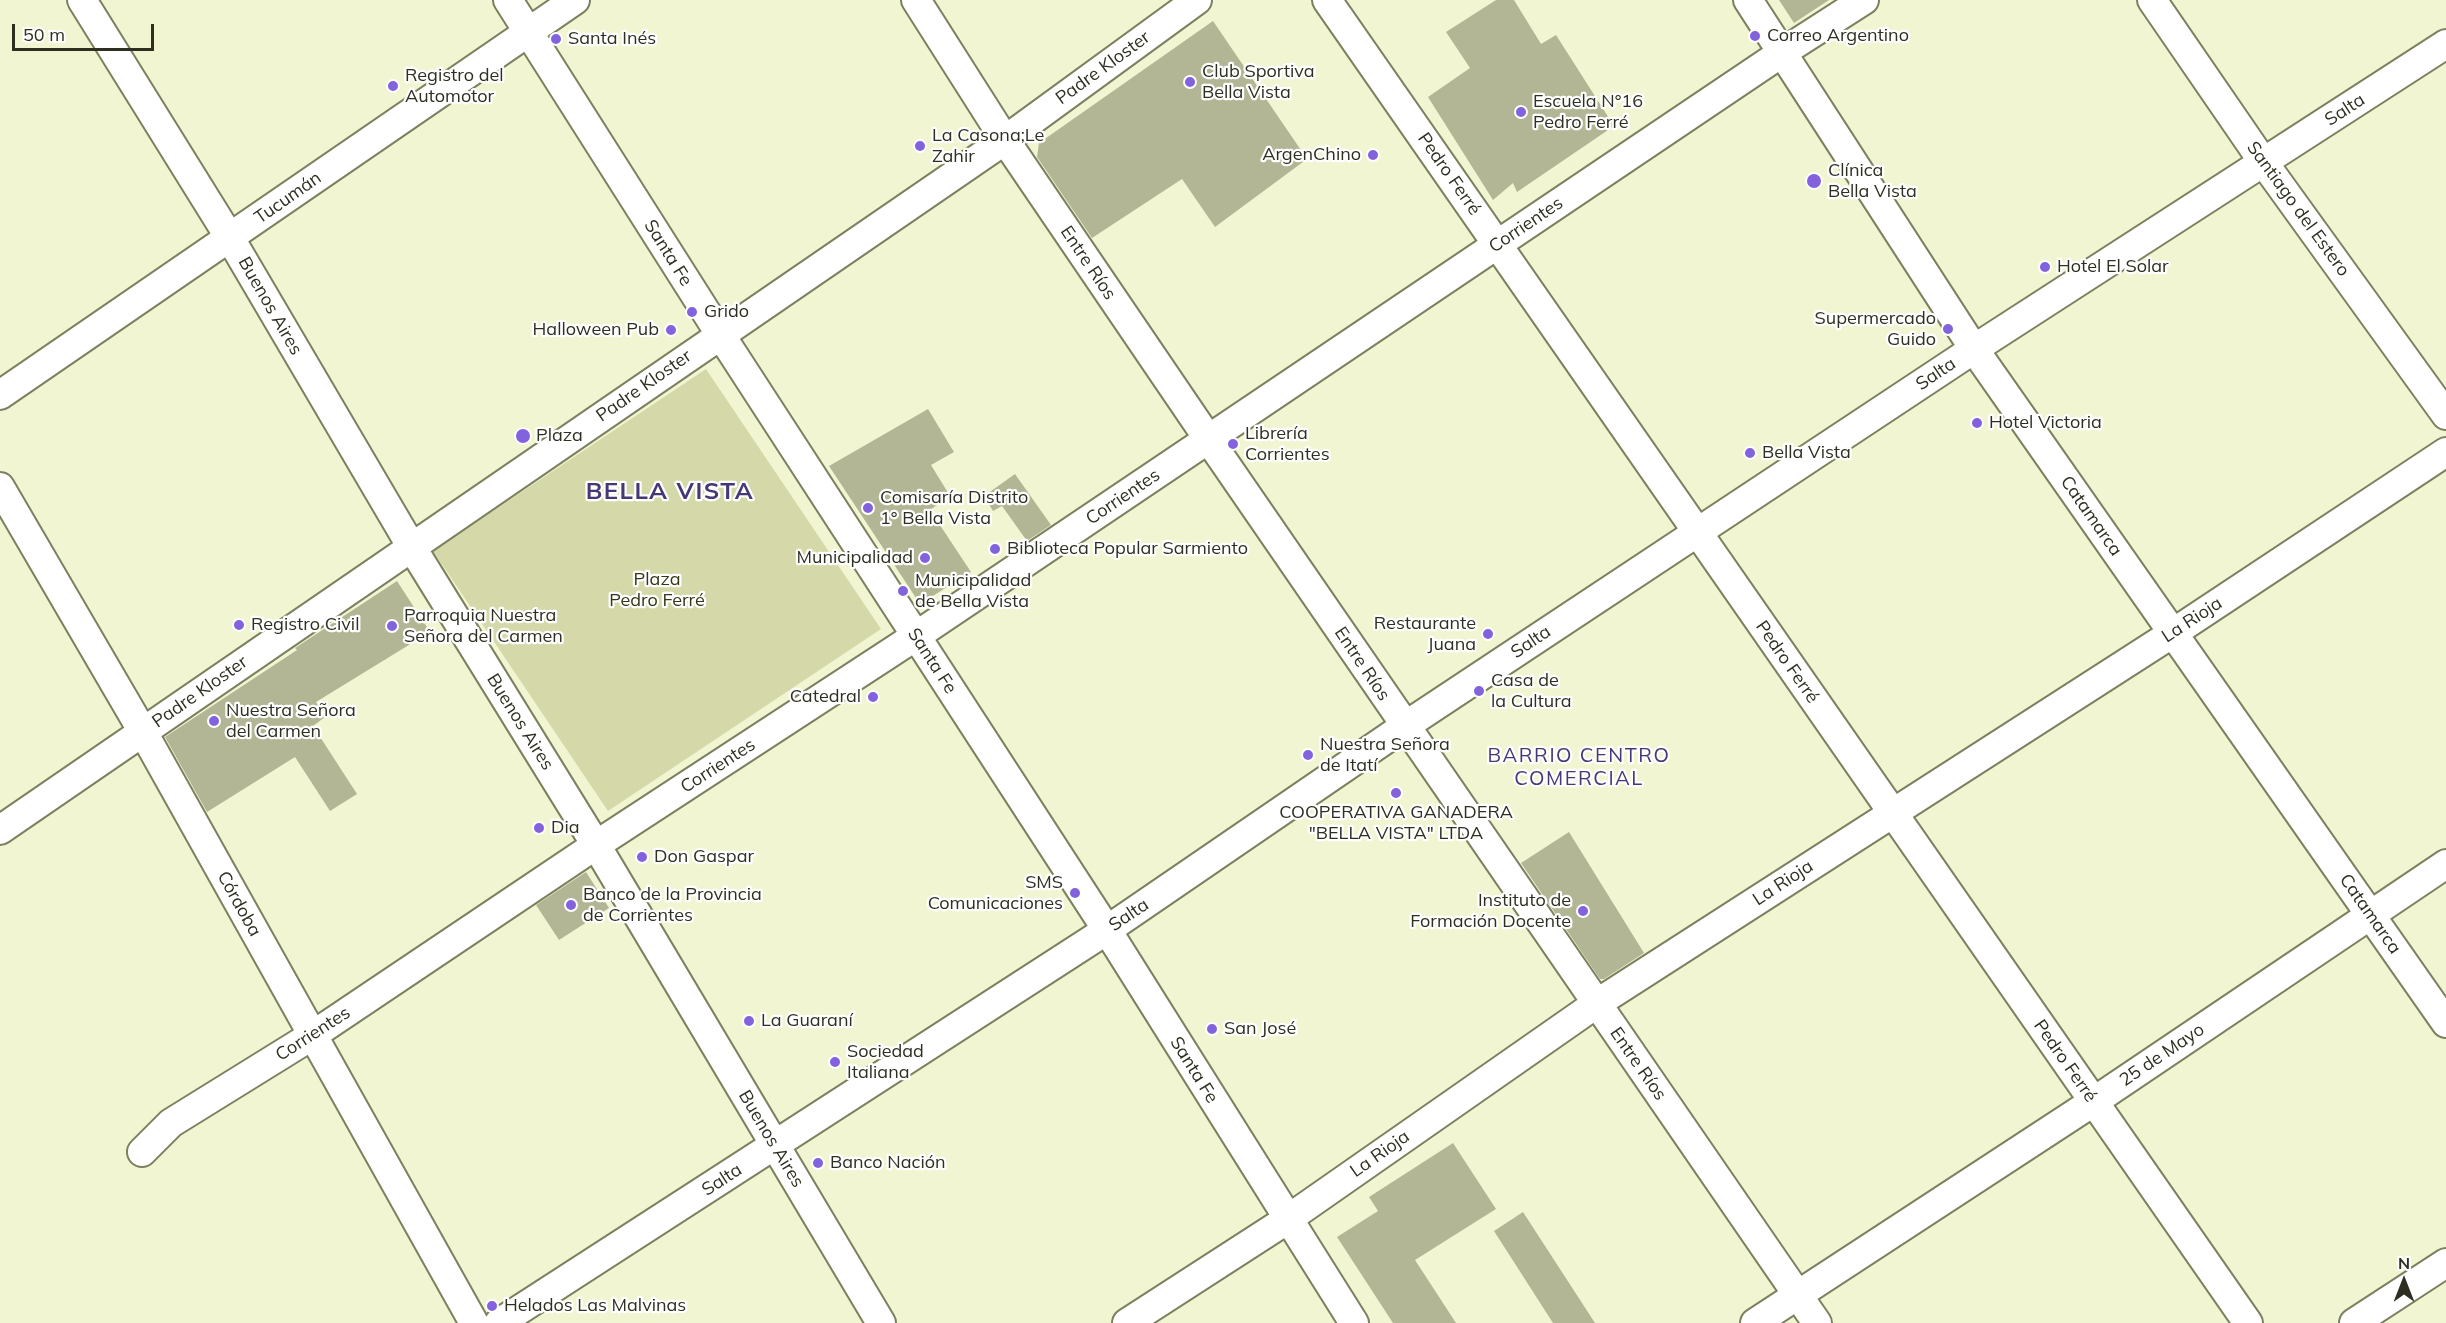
<!DOCTYPE html>
<meta charset="utf-8">
<style>
body{margin:0}
#map{position:relative;width:2446px;height:1323px;overflow:hidden;background:#f2f5d2;font-family:Mulish,sans-serif}
canvas{display:block}
.north{position:absolute;left:2374px;top:1251px;width:60px;height:60px;-webkit-text-stroke:4px #fff;paint-order:stroke;rotate:0deg;font-size:16px;font-weight:700;line-height:24px;text-align:center;color:#2e2f21}
.north::after{content:'';display:block;margin:auto;width:21px;height:27px;background:#2e2f21;clip-path:polygon(50% 0,100% 100%,50% 72%,0 100%)}
.scale{position:absolute;left:12px;top:24px;width:142px;height:27px;box-sizing:border-box;border:3px solid #2e2f21;border-top:0;padding-left:8px;font-size:18px;line-height:21px;white-space:nowrap;color:#2e2f21;-webkit-text-stroke:4px #fff;paint-order:stroke}
</style>
<div id="map">
<canvas width="2446" height="1323"></canvas>
<div class="north">N</div>
<div class="scale">50 m</div>
</div>
<script>
const ctx = document.querySelector('canvas').getContext('2d');
ctx.lineJoin = 'round';
function paint(path, color) {
  ctx.fillStyle = color;
  ctx.fill(path, 'evenodd');
}
function toPath(rows) {
  const path = new Path2D();
  for (const r of rows) {
    path.moveTo(r[0], r[1]);
    for (let i = 2; i < r.length; i += 2) path.lineTo(r[i], r[i + 1]);
  }
  return path;
}
function trace(path, color, width, dash) {
  ctx.strokeStyle = color;
  ctx.lineWidth = width;
  ctx.lineCap = dash ? 'butt' : 'round';
  ctx.setLineDash(dash || []);
  ctx.stroke(path);
}
function drawText(font, color, halo, rows, align = 'center') {
  ctx.font = font + ' Mulish,sans-serif';
  ctx.lineWidth = 4.5;
  ctx.setLineDash([]);
  ctx.textBaseline = 'middle';
  ctx.strokeStyle = halo;
  ctx.fillStyle = color;
  for (const [text, x, y, turn = 0] of rows) {
    ctx.save();
    ctx.translate(x, y);
    ctx.rotate((+turn || 0) * Math.PI / 180);
    ctx.textAlign = isNaN(turn) ? turn : align;
    if (halo) ctx.strokeText(text, 0, 0);
    ctx.fillText(text, 0, 0);
    ctx.restore();
  }
}
paint(toPath([
 [706,369,881,629,608,811,433,551]
]), '#d5d9a9');
paint(toPath([
 [1496,0,1514,0,1541,44,1556,35,1614,126,1517,192,1513,183,1493,200,1428,97,1470,68,1446,32],
 [1779,0,1829,0,1794,23],
 [1213,21,1307,159,1215,227,1182,179,1092,238,1037,157,1039,143],
 [928,409,954,452,931,465,950,496,930,510,971,572,920,604,829,466],
 [1015,474,1051,525,1027,541,1002,506,993,511,984,496],
 [397,581,430,632,316,702,325,717,313,726,357,794,330,811,295,757,207,812,165,737,297,650,295,648],
 [1569,832,1644,953,1604,979,1600,979,1521,863],
 [586,872,609,908,559,940,536,905],
 [1453,1143,1496,1209,1415,1260,1456,1323,1393,1323,1337,1237,1378,1211,1369,1197],
 [1523,1212,1595,1323,1553,1323,1494,1231]
]), '#b3b694');
const minor = toPath([
 [82,0,230,238,411,546,596,845,881,1323],
 [508,0,720,334,1107,930,1354,1323],
 [916,0,1005,140,1209,440,1817,1323],
 [1327,0,2248,1323],
 [1748,0,1974,349,2446,1023],
 [2152,0,2264,163,2446,415],
 [0,395,575,0],
 [0,487,143,732,474,1323],
 [0,830,1005,140,1197,0],
 [142,1152,171,1123,313,1035,596,845,916,636,1783,52,1864,0],
 [499,1323,1107,930,1405,726,1974,349,2446,44],
 [1127,1323,1288,1219,1596,1004,2173,633,2446,452],
 [1755,1323,2093,1102,2446,864],
 [2354,1323,2446,1263]
]);
trace(minor, '#7d805f', 32);
trace(minor, '#fff', 28);
for (const [x, y, r, color] of [
 [1755,36,6,"#8263dd"],
 [556,39,6,"#8263dd"],
 [1190,82,6,"#8263dd"],
 [393,86,6,"#8263dd"],
 [1521,112,6,"#8263dd"],
 [920,146,6,"#8263dd"],
 [1373,155,6,"#8263dd"],
 [1814,181,8,"#8263dd"],
 [2045,267,6,"#8263dd"],
 [692,312,6,"#8263dd"],
 [1948,329,6,"#8263dd"],
 [671,330,6,"#8263dd"],
 [1977,423,6,"#8263dd"],
 [523,436,8,"#8263dd"],
 [1233,444,6,"#8263dd"],
 [1750,453,6,"#8263dd"],
 [868,508,6,"#8263dd"],
 [995,549,6,"#8263dd"],
 [925,558,6,"#8263dd"],
 [903,591,6,"#8263dd"],
 [239,625,6,"#8263dd"],
 [392,626,6,"#8263dd"],
 [1488,634,6,"#8263dd"],
 [1479,691,6,"#8263dd"],
 [873,697,6,"#8263dd"],
 [214,721,6,"#8263dd"],
 [1308,755,6,"#8263dd"],
 [1396,793,6,"#8263dd"],
 [539,828,6,"#8263dd"],
 [642,857,6,"#8263dd"],
 [1075,893,6,"#8263dd"],
 [571,905,6,"#8263dd"],
 [1583,911,6,"#8263dd"],
 [749,1021,6,"#8263dd"],
 [1212,1029,6,"#8263dd"],
 [835,1062,6,"#8263dd"],
 [818,1163,6,"#8263dd"],
 [492,1306,6,"#8263dd"]
]) {
  const dot = new Path2D();
  dot.arc(x, y, r, 0, 2 * Math.PI);
  ctx.fillStyle = color;
  ctx.fill(dot);
  trace(dot, '#fff', 2);
}
drawText('18px', '#2e2f21', '#fff', [
 ["Correo Argentino",1767,36],
 ["Santa Inés",568,39],
 ["Club Sportiva",1202,72],
 ["Bella Vista",1202,93],
 ["Registro del",405,76],
 ["Automotor",405,97],
 ["Escuela N°16",1533,102],
 ["Pedro Ferré",1533,123],
 ["La Casona;Le",932,136],
 ["Zahir",932,157],
 ["ArgenChino",1361,155,"right"],
 ["Clínica",1828,171],
 ["Bella Vista",1828,192],
 ["Hotel El Solar",2057,267],
 ["Grido",704,312],
 ["Supermercado",1936,319,"right"],
 ["Guido",1936,340,"right"],
 ["Halloween Pub",659,330,"right"],
 ["Hotel Victoria",1989,423],
 ["Librería",1245,434],
 ["Corrientes",1245,455],
 ["Plaza",536,436],
 ["Bella Vista",1762,453],
 ["Comisaría Distrito",880,498],
 ["1° Bella Vista",880,519],
 ["Biblioteca Popular Sarmiento",1007,549],
 ["Municipalidad",913,558,"right"],
 ["Municipalidad",915,581],
 ["de Bella Vista",915,602],
 ["Parroquia Nuestra",404,616],
 ["Señora del Carmen",404,637],
 ["Restaurante",1476,624,"right"],
 ["Juana",1476,645,"right"],
 ["Registro Civil",251,625],
 ["Casa de",1491,681],
 ["la Cultura",1491,702],
 ["Catedral",861,697,"right"],
 ["Nuestra Señora",226,711],
 ["del Carmen",226,732],
 ["Nuestra Señora",1320,745],
 ["de Itatí",1320,766],
 ["COOPERATIVA GANADERA",1396,813,"center"],
 ["\"BELLA VISTA\" LTDA",1396,834,"center"],
 ["Dia",551,828],
 ["Don Gaspar",654,857],
 ["SMS",1063,883,"right"],
 ["Comunicaciones",1063,904,"right"],
 ["Banco de la Provincia",583,895],
 ["de Corrientes",583,916],
 ["Instituto de",1571,901,"right"],
 ["Formación Docente",1571,922,"right"],
 ["La Guaraní",761,1021],
 ["San José",1224,1029],
 ["Sociedad",847,1052],
 ["Italiana",847,1073],
 ["Banco Nación",830,1163],
 ["Helados Las Malvinas",504,1306]
], 'left');
drawText('18px', '#2e2f21', '#fff', [
 ["Padre Kloster",1103,68,-36],
 ["Salta",2345,110,-33],
 ["Pedro Ferré",1449,174,55],
 ["Tucumán",288,198,-35],
 ["Santiago del Estero",2298,209,54],
 ["Corrientes",1526,225,-34],
 ["Santa Fe",668,253,58],
 ["Entre Ríos",1088,263,56],
 ["Buenos Aires",270,306,60],
 ["Salta",1936,374,-34],
 ["Padre Kloster",644,386,-35],
 ["Corrientes",1123,497,-34],
 ["Catamarca",2091,516,55],
 ["La Rioja",2192,620,-33],
 ["Salta",1531,642,-34],
 ["Santa Fe",932,661,57],
 ["Pedro Ferré",1787,662,55],
 ["Entre Ríos",1362,664,56],
 ["Padre Kloster",200,692,-35],
 ["Buenos Aires",520,722,58],
 ["Corrientes",718,766,-33],
 ["La Rioja",1783,883,-33],
 ["Córdoba",239,904,61],
 ["Catamarca",2370,914,55],
 ["Salta",1129,915,-34],
 ["Corrientes",313,1034,-33],
 ["25 de Mayo",2162,1055,-34],
 ["Pedro Ferré",2065,1061,55],
 ["Entre Ríos",1638,1064,55],
 ["Santa Fe",1194,1070,58],
 ["Buenos Aires",771,1139,59],
 ["La Rioja",1380,1154,-35],
 ["Salta",722,1180,-33]
]);
drawText('18px', '#353716', '#fff', [
 ["Plaza",657,580],
 ["Pedro Ferré",657,601]
]);
ctx.letterSpacing = '1.5px';
drawText('20px', '#463875', '#fff', [
 ["BARRIO CENTRO",1579,756],
 ["COMERCIAL",1579,779]
]);
ctx.letterSpacing = '0px';
ctx.letterSpacing = '1.5px';
drawText('bold 24px', '#463875', '#fff', [
 ["BELLA VISTA",670,492]
]);
ctx.letterSpacing = '0px';
</script>
